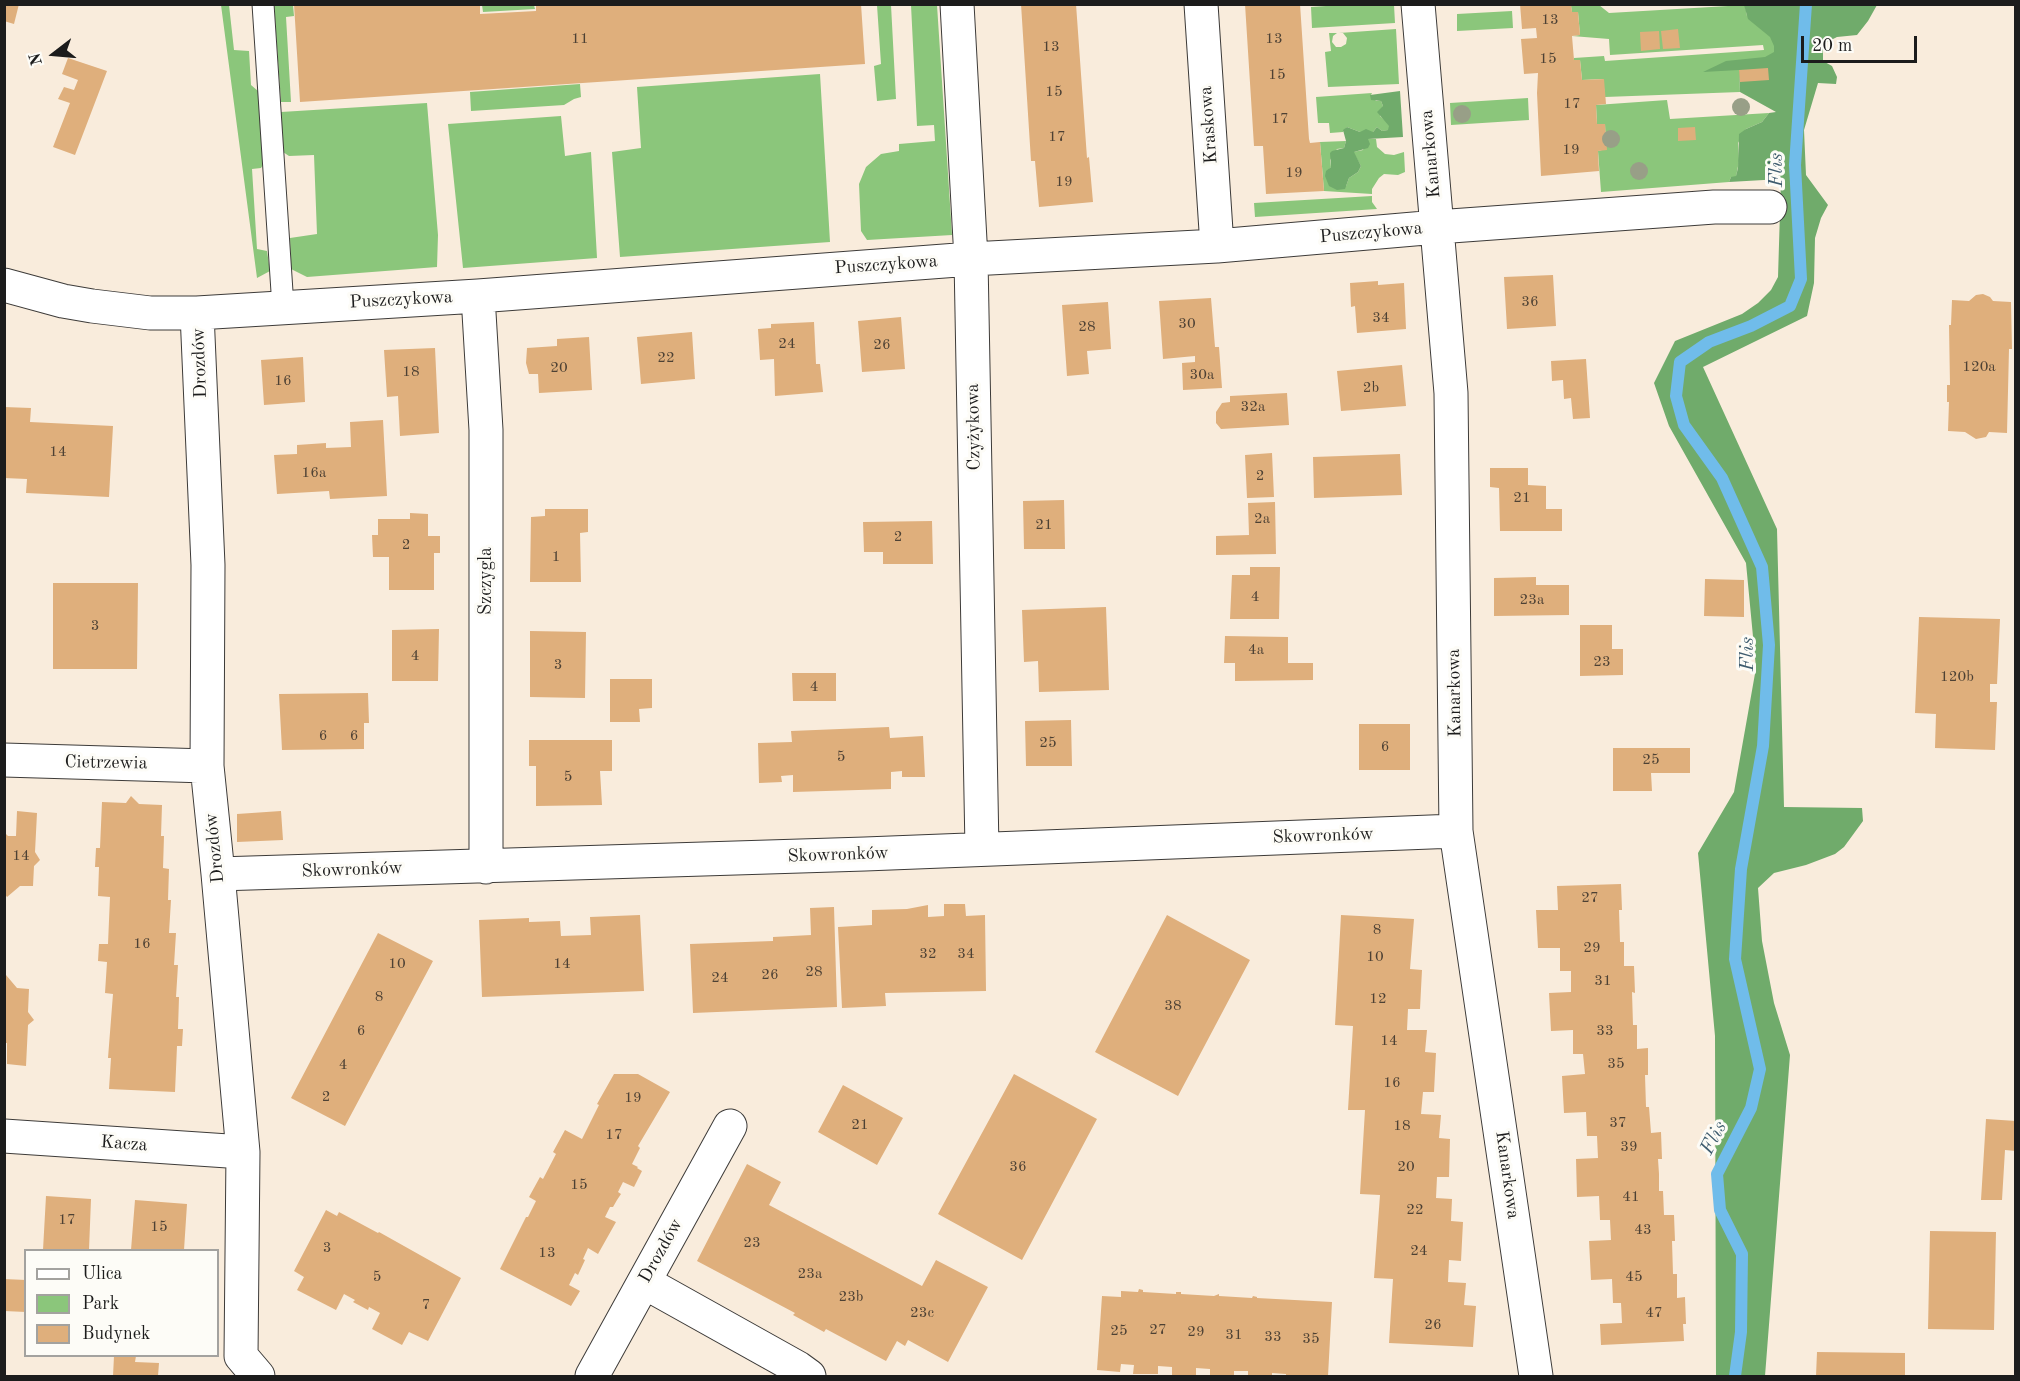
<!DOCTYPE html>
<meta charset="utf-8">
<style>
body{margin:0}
#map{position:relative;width:2020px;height:1381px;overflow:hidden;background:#f9ecdc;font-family:"Old Standard TT",serif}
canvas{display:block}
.frame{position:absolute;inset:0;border:6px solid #1c1c1c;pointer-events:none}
.legend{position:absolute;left:24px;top:1249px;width:195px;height:108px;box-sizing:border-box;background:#fdfcf7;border:2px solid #a3a29f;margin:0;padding:8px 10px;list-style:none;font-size:18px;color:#1c1c1c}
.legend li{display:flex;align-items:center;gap:12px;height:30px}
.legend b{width:30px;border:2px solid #a3a29f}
.north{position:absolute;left:24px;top:24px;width:60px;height:60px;-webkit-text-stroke:4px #fdfcf7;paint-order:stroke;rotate:254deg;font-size:16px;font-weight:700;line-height:24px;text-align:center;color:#1c1c1c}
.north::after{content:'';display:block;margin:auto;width:21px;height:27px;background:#1c1c1c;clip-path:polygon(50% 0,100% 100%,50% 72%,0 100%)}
.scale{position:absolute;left:1801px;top:36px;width:116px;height:27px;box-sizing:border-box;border:3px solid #1c1c1c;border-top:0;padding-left:8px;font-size:18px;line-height:21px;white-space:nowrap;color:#1c1c1c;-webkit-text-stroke:4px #fdfcf7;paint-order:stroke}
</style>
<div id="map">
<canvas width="2020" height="1381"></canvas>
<div class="frame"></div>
<ul class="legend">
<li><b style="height:8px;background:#fff"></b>Ulica</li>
<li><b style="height:16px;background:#8bc67b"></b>Park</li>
<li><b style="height:16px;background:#dfaf7c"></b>Budynek</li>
</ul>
<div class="north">N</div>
<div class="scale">20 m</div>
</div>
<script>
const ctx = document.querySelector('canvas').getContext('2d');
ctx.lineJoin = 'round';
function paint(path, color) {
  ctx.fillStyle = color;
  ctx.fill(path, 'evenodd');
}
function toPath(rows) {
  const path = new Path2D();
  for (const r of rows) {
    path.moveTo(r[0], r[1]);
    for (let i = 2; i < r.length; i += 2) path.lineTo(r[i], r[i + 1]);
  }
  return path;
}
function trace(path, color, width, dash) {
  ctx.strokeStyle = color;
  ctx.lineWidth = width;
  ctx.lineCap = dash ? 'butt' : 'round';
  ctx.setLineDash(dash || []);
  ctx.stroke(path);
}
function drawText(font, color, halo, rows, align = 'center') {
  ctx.font = font + ' "Old Standard TT",serif';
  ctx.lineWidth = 6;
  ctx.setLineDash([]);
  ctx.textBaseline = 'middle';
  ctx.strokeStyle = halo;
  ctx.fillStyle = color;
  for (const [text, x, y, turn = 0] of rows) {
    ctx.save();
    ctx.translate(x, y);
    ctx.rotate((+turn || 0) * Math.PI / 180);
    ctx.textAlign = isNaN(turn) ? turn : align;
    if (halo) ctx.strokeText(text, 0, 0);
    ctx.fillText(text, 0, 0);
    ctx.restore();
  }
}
paint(toPath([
 [221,5,229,5,234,50,249,51,251,85,258,91,264,163,261,168,252,169,257,249,267,251,270,271,257,278],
 [274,5,293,5,294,16,286,17,291,102,281,102],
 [482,5,534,5,535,9,483,12],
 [877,5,891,5,896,99,877,101,874,66,881,64],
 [911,5,937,5,952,235,867,240,861,231,859,184,866,167,881,154,899,151,899,144,935,141,934,125,917,126],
 [1326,5,1328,6,1394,5,1395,23,1312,28,1311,7,1326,6],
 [1599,5,1609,13,1745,5,1747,16,1783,21,1783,67,1739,70,1740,92,1605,97,1603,79,1582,80,1580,60,1574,60,1574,58,1604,56,1605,61,1764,50,1763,45,1610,55,1609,39,1572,36,1580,35,1578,12,1572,12,1571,6],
 [1512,11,1513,28,1457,31,1457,14],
 [1396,29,1399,84,1328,87,1325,52,1331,51,1329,33,1337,33,1333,36,1332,42,1336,47,1341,47,1346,44,1347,38,1343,33,1339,33],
 [820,74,830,242,620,257,612,152,641,148,637,87],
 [580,84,581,97,574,99,564,105,471,111,470,92],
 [1372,93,1371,95,1376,101,1381,101,1383,106,1380,116,1387,122,1390,126,1389,130,1382,131,1377,127,1373,132,1360,132,1347,127,1343,132,1330,133,1329,123,1318,123,1316,97],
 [1528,98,1529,120,1451,125,1450,103],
 [1667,100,1670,119,1769,113,1762,122,1746,129,1738,143,1739,161,1736,177,1731,177,1729,182,1601,192,1598,151,1606,149,1605,124,1597,124,1596,105],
 [427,103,438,235,437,267,307,277,291,269,290,238,317,234,314,155,289,156,283,152,281,112],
 [561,116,565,156,591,152,597,258,463,268,448,124],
 [1367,139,1376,139,1377,147,1385,154,1394,155,1404,152,1405,172,1398,175,1384,174,1379,178,1372,189,1372,194,1324,191,1320,142,1346,141,1344,148,1337,149,1330,160,1331,167,1329,169,1346,186,1349,178,1358,172,1361,166,1353,152,1363,150],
 [1372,196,1372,202,1377,209,1255,217,1254,203]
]), '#8bc67b');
paint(toPath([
 [1744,5,1877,5,1868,21,1857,35,1837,37,1823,44,1823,61,1832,66,1837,77,1836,84,1818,83,1804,130,1806,175,1828,205,1821,218,1815,238,1814,283,1807,316,1703,367,1777,529,1784,807,1862,808,1863,821,1844,847,1835,854,1806,865,1774,873,1758,888,1762,941,1774,1003,1790,1055,1765,1376,1716,1376,1715,1036,1698,853,1734,792,1756,668,1746,563,1669,426,1654,383,1675,341,1742,314,1758,303,1771,290,1778,277,1781,179,1729,182,1731,177,1736,176,1738,168,1739,134,1746,129,1762,122,1769,113,1776,112,1740,92,1739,70,1703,72,1726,61,1765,57,1774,52,1774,46,1770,37,1748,19],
 [1400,91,1403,137,1368,139,1370,144,1368,148,1354,152,1361,166,1358,172,1349,178,1345,189,1337,190,1329,186,1325,176,1326,171,1331,167,1330,153,1332,151,1344,148,1346,141,1343,130,1347,127,1360,132,1366,129,1373,132,1377,127,1382,131,1388,130,1389,126,1377,112,1383,106,1381,101,1371,100,1370,95]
]), '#70ab6b');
trace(toPath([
 [1735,1376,1741,1332,1742,1254,1720,1210,1717,1174,1751,1108,1760,1069,1735,959,1741,869,1763,746,1769,645,1762,567,1722,478,1684,425,1676,396,1680,362,1709,342,1751,326,1790,306,1801,279,1795,165,1806,4]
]), '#70bcea', 12);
paint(toPath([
 [4,4,19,4,14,24,4,21],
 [294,4,480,4,480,14,536,11,536,4,601,4,602,6,632,4,861,4,865,64,300,102],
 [1021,4,1076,4,1087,158,1089,157,1093,202,1039,207,1035,161,1031,161],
 [1245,4,1300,4,1309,139,1310,143,1320,142,1324,191,1266,194,1263,146,1254,146],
 [1520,4,1571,4,1572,12,1578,12,1580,35,1572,36,1574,60,1580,60,1582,80,1604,79,1606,104,1596,105,1597,124,1605,124,1607,150,1598,151,1599,171,1541,176,1537,93,1538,73,1524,74,1521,39,1537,38,1536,28,1522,29],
 [1678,29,1680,48,1663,49,1661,31],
 [1659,31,1660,49,1641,51,1640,32],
 [68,58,107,71,75,155,53,147,70,103,58,99,64,87,74,90,78,80,62,74],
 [1768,68,1769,80,1740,82,1739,70],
 [1695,127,1696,140,1678,141,1678,128],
 [1553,275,1556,326,1507,329,1504,277],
 [1378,281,1378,285,1404,283,1406,329,1357,333,1355,306,1351,307,1350,283],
 [1983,294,1990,297,1993,301,2011,302,2012,349,2009,349,2007,433,1989,432,1986,437,1976,439,1965,432,1948,431,1949,402,1947,402,1947,385,1950,385,1949,325,1951,325,1952,300,1969,301,1976,295],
 [1211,298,1215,347,1219,347,1222,388,1183,390,1182,363,1195,362,1195,356,1163,359,1159,301],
 [1108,302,1111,349,1087,351,1089,374,1067,376,1062,305],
 [901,317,905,369,862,372,858,321],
 [814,322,816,364,820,364,823,392,775,396,774,359,760,360,758,329,771,328,771,324],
 [692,332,695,379,641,384,637,337],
 [589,337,592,390,539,393,538,374,529,374,526,363,527,348,557,346,557,339],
 [435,348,439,433,400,436,398,396,387,397,384,350],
 [303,357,305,402,264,405,261,360],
 [1586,359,1590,418,1573,419,1571,398,1564,399,1563,380,1552,381,1551,361],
 [1402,365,1406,406,1341,411,1337,371],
 [1287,393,1289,425,1221,429,1216,423,1216,412,1222,403,1230,402,1230,396],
 [4,407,31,408,30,422,113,426,109,497,26,493,27,479,4,478],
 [383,420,387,496,330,499,329,491,277,494,274,455,297,454,297,445,326,443,326,448,351,447,350,422],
 [1272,453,1274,497,1247,498,1245,455],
 [1400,454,1402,495,1314,498,1313,457],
 [1490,468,1528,468,1528,485,1546,486,1546,509,1562,509,1562,531,1500,531,1499,488,1490,487],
 [1064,500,1065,549,1024,549,1023,501],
 [1275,502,1276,554,1216,555,1216,536,1249,535,1248,503],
 [545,509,588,509,588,532,580,533,581,582,530,582,531,517,545,516],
 [410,513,428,514,428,536,440,536,440,553,434,553,434,590,389,590,389,557,373,557,372,535,378,535,378,519,410,519],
 [932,521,933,564,883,564,883,552,864,552,863,522],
 [1250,567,1280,567,1279,619,1230,619,1232,575,1250,575],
 [1536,577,1536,585,1569,585,1569,615,1494,616,1494,578],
 [1705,579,1744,580,1744,617,1704,616],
 [53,583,138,583,137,669,53,669],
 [1106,607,1109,690,1039,692,1038,661,1024,662,1022,610],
 [1919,617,2000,619,1997,684,1990,684,1990,702,1997,702,1995,750,1935,748,1936,714,1915,713],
 [1580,625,1612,625,1612,649,1623,649,1623,675,1580,676],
 [439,629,438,681,392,681,392,630],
 [530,631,586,632,585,698,530,697],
 [1225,636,1288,637,1288,663,1313,663,1313,680,1235,681,1235,663,1224,663],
 [792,673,836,673,836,701,793,701],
 [610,679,652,679,652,708,639,709,640,722,610,722],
 [368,693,369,723,364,723,364,749,282,750,279,694],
 [1071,720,1072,766,1026,766,1025,721],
 [1359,724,1410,724,1410,770,1359,770],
 [889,727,890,738,923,736,925,777,902,777,902,771,891,772,891,789,793,792,793,775,781,776,782,782,759,783,758,743,792,742,791,731],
 [529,740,612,740,612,771,600,771,602,805,536,806,536,766,529,766],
 [1613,748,1690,748,1690,773,1651,773,1652,791,1613,791],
 [131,796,139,804,162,805,161,836,164,836,163,868,169,869,168,900,171,900,169,933,176,933,174,965,178,965,176,997,179,997,178,1029,183,1029,182,1046,177,1046,175,1092,109,1089,111,1058,108,1058,113,994,105,993,107,962,98,961,99,944,108,944,110,897,98,896,99,867,95,867,96,848,100,848,102,802,126,803],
 [17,811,37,813,35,852,40,860,34,866,33,886,20,886,7,897,4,893,4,832,8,836,16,836],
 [281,811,283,840,237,842,237,814],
 [1621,884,1622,910,1619,910,1620,942,1624,942,1624,966,1634,966,1635,993,1632,992,1633,1025,1637,1025,1637,1049,1648,1048,1648,1075,1645,1075,1646,1107,1649,1107,1651,1133,1661,1132,1662,1159,1658,1159,1659,1174,1659,1191,1663,1191,1664,1215,1674,1215,1675,1241,1672,1241,1673,1274,1677,1274,1677,1298,1685,1297,1686,1324,1683,1324,1684,1341,1601,1345,1600,1324,1622,1323,1621,1303,1613,1303,1612,1279,1591,1280,1589,1241,1611,1240,1610,1220,1600,1220,1599,1196,1577,1197,1576,1159,1598,1158,1597,1136,1587,1136,1586,1112,1564,1113,1562,1076,1585,1074,1583,1054,1573,1054,1573,1030,1551,1031,1549,993,1571,992,1571,971,1560,971,1560,948,1538,948,1536,910,1558,910,1557,886],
 [944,904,965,904,966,916,985,915,986,991,885,993,886,1006,842,1008,838,927,872,925,872,910,907,909,928,905,928,917,944,916],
 [834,907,837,1007,693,1013,690,944,773,941,773,937,811,935,810,908],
 [640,915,644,991,482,997,479,920,529,918,529,922,560,921,561,936,591,935,590,917],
 [1167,915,1250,960,1178,1096,1095,1052],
 [1341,915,1414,919,1410,969,1422,970,1421,989,1420,1009,1408,1009,1407,1030,1427,1030,1425,1052,1436,1053,1434,1092,1423,1092,1421,1114,1441,1115,1439,1138,1450,1139,1449,1177,1437,1177,1436,1198,1452,1199,1451,1221,1463,1222,1461,1261,1449,1260,1448,1282,1466,1283,1464,1305,1476,1306,1473,1347,1389,1343,1393,1279,1374,1278,1380,1195,1360,1194,1365,1110,1348,1110,1353,1026,1335,1025],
 [378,933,433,961,345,1126,291,1098],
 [6,975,17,988,29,989,28,1012,34,1020,28,1025,26,1066,7,1064,7,1043,4,1043],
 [614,1074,638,1074,670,1092,638,1146,640,1148,632,1164,638,1167,637,1168,642,1171,634,1187,623,1182,618,1192,621,1194,617,1200,613,1207,610,1207,605,1217,616,1222,598,1254,588,1248,583,1259,585,1260,578,1275,575,1273,569,1285,580,1291,571,1306,500,1269,526,1217,528,1217,536,1201,529,1197,540,1177,543,1179,556,1154,553,1152,565,1130,582,1139,599,1105,597,1104],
 [1014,1074,1097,1119,1022,1260,938,1214],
 [843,1085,903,1118,877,1165,818,1132],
 [1986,1119,2016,1121,2016,1151,2005,1150,2002,1200,1981,1200],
 [747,1164,781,1182,769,1205,922,1286,936,1260,988,1287,948,1362,908,1340,905,1346,897,1341,886,1361,826,1329,824,1332,793,1315,795,1313,697,1261],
 [46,1196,91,1199,89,1250,43,1250],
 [135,1200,187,1204,184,1250,131,1250],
 [326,1210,337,1216,339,1212,378,1233,379,1232,461,1278,428,1341,409,1332,402,1345,372,1329,380,1313,369,1307,368,1310,353,1302,355,1300,344,1294,336,1310,297,1290,304,1277,294,1271],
 [1930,1231,1996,1232,1994,1330,1928,1329],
 [4,1279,26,1280,26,1312,4,1311],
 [1139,1289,1143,1290,1143,1292,1176,1294,1176,1292,1181,1292,1181,1294,1214,1296,1219,1294,1219,1296,1252,1298,1253,1296,1257,1297,1257,1298,1332,1302,1328,1376,1286,1376,1286,1374,1272,1373,1272,1376,1248,1376,1248,1371,1234,1371,1234,1376,1210,1376,1210,1369,1196,1368,1196,1376,1176,1375,1176,1376,1172,1376,1172,1367,1158,1366,1158,1374,1133,1374,1134,1365,1121,1364,1120,1372,1097,1370,1102,1296,1121,1297,1121,1291,1138,1292],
 [1817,1352,1905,1353,1905,1376,1816,1376],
 [114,1356,136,1356,135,1362,159,1363,158,1376,113,1376]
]), '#dfaf7c');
const lane = toPath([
 [263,4,283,307]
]);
const street = toPath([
 [957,4,971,259,982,849],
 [1201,4,1217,246],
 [1418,4,1451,393,1456,831,1536,1376],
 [4,285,63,301,92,306,150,313,197,313,478,296,971,259,1217,246,1437,227,1714,207,1770,207],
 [478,296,486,430,486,867],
 [197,313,208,565,207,766,218,874,243,1152,241,1356,258,1376],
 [4,760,207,766],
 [218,874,865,854,1456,831],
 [4,1136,243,1152],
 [644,1282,798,1368,809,1376],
 [592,1376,730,1126]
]);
trace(lane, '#3d3b39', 23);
trace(street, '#3d3b39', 35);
trace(lane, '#fff', 21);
trace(street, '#fff', 33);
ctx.fillStyle = '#989f87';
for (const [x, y] of [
 [1741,107],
 [1462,114],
 [1611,139],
 [1639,171]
]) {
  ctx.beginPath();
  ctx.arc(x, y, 9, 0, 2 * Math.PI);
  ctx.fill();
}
drawText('15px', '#4d4134', null, [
 ["13",1550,20],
 ["11",580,39],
 ["13",1274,39],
 ["13",1051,47],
 ["15",1548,59],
 ["15",1277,75],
 ["15",1054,92],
 ["17",1572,104],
 ["17",1280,119],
 ["17",1057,137],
 ["19",1571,150],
 ["19",1294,173],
 ["19",1064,182],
 ["36",1530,302],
 ["34",1381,318],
 ["30",1187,324],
 ["28",1087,327],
 ["24",787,344],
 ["26",882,345],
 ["22",666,358],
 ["120a",1979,367],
 ["20",559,368],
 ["18",411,372],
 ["30a",1202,375],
 ["16",283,381],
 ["2b",1371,388],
 ["32a",1253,407],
 ["14",58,452],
 ["16a",314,473],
 ["2",1260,476],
 ["21",1522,498],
 ["2a",1262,519],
 ["21",1044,525],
 ["2",898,537],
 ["2",406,545],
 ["1",556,557],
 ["4",1255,597],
 ["23a",1532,600],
 ["3",95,626],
 ["4a",1256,650],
 ["4",415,656],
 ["23",1602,662],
 ["3",558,665],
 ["120b",1957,677],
 ["4",814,687],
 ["6",323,736],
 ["6",354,736],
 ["25",1048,743],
 ["6",1385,747],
 ["5",841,757],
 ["25",1651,760],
 ["5",568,777],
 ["14",21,856],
 ["27",1590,898],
 ["8",1377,930],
 ["16",142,944],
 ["29",1592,948],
 ["32",928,954],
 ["34",966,954],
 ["10",1375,957],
 ["10",397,964],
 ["14",562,964],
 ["28",814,972],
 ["26",770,975],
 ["24",720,978],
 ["31",1603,981],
 ["8",379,997],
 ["12",1378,999],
 ["38",1173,1006],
 ["6",361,1031],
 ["33",1605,1031],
 ["14",1389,1041],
 ["35",1616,1064],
 ["4",343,1065],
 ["16",1392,1083],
 ["2",326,1097],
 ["19",633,1098],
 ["37",1618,1123],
 ["21",860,1125],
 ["18",1402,1126],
 ["17",614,1135],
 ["39",1629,1147],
 ["36",1018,1167],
 ["20",1406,1167],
 ["15",579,1185],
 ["41",1631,1197],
 ["22",1415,1210],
 ["17",67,1220],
 ["15",159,1227],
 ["43",1643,1230],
 ["23",752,1243],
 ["3",327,1248],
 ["24",1419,1251],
 ["13",547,1253],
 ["23a",810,1274],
 ["5",377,1277],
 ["45",1634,1277],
 ["23b",851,1297],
 ["7",426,1305],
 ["23c",922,1313],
 ["47",1654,1313],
 ["26",1433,1325],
 ["27",1158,1330],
 ["25",1119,1331],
 ["29",1196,1332],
 ["31",1234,1335],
 ["33",1273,1337],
 ["35",1311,1339]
]);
drawText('18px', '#1c1c1c', '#fdfcf7', [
 ["Kraskowa",1209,125,-94],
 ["Kanarkowa",1431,154,-95],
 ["Puszczykowa",1371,233,-5],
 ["Puszczykowa",886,265,-4],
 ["Puszczykowa",401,300,-3],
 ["Drozdów",200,363,-92],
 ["Czyżykowa",974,427,-91],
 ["Szczygla",486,581,-90],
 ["Kanarkowa",1455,693,-91],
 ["Cietrzewia",106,763,1],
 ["Skowronków",1323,836,-2],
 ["Drozdów",215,848,-96],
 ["Skowronków",838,855,-2],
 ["Skowronków",352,870,-2],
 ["Kacza",124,1144,4],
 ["Kanarkowa",1507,1175,82],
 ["Drozdów",661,1251,-61]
]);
drawText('italic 20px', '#3e5c6e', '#fdfcf7', [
 ["Flis",1777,170,-90],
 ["Flis",1748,654,-90],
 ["Flis",1714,1138,-63]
]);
</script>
